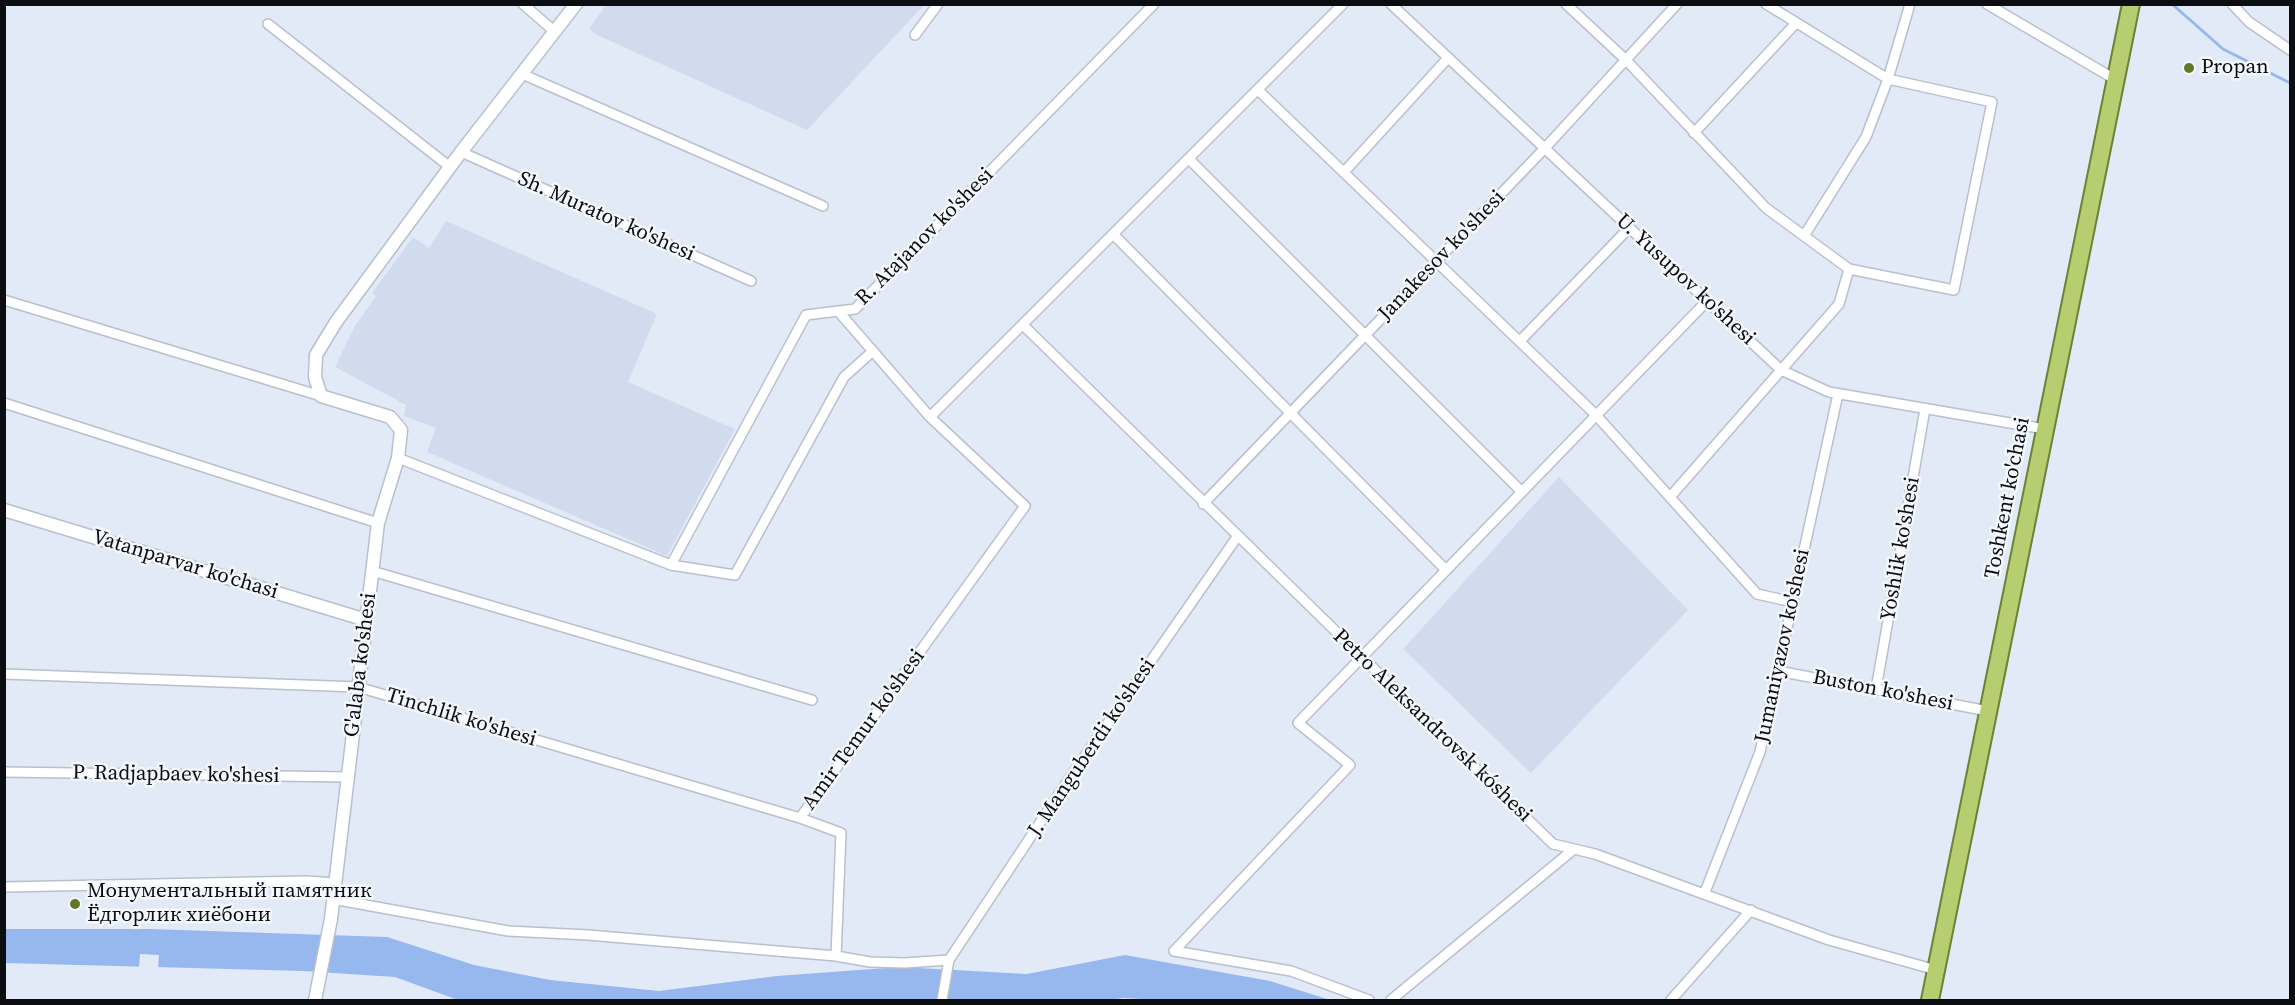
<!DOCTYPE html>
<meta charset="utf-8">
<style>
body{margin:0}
#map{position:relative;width:2295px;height:1005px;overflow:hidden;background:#e2eaf7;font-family:"Source Serif 4",serif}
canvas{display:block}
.frame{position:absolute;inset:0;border:6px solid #0b0d11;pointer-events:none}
</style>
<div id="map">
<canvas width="2295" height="1005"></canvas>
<div class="frame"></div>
</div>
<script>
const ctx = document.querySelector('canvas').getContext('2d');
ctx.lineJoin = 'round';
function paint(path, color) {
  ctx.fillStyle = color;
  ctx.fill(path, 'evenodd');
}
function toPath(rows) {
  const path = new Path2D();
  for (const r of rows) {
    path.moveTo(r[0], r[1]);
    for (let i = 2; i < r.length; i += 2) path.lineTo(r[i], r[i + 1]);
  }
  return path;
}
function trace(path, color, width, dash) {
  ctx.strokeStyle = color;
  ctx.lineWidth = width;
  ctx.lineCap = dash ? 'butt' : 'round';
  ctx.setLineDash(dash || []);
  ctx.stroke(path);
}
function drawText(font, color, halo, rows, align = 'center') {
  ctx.font = font + ' "Source Serif 4",serif';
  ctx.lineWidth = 5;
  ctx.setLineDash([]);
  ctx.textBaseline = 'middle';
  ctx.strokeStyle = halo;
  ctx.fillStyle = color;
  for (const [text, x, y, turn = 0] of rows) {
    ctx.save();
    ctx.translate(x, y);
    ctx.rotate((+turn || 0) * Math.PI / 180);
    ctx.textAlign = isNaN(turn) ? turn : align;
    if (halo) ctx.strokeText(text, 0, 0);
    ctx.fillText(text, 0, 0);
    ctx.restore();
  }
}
paint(toPath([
 [606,5,606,4,924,5,807,130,597,35,589,29],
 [446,221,657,314,628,382,735,429,667,556,427,452,436,428,404,416,406,405,335,367,355,326,376,296,372,293,413,237,429,248],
 [1559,477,1688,610,1531,773,1403,649]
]), '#d0dcee');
paint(toPath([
 [5,929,151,929,387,937,474,965,550,980,659,991,777,976,900,967,1027,974,1125,955,1270,981,1330,1000,1157,1000,1124,998,1107,1000,458,1000,395,977,303,971,5,963]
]), '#97b8ef');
paint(toPath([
 [140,954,159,955,158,969,139,968]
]), '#e2eaf7');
trace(toPath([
 [2172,4,2223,49,2290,83]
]), '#97b8ef', 3);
const minor = toPath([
 [523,4,555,32],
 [1391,4,1781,370,1829,392,2045,429],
 [1566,4,1626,60,1766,208,1849,269,1954,290,1992,102,1888,79,1766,4],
 [1987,4,2116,80],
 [2232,4,2249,22,2290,50],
 [268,24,450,167],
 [915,35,938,4],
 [522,74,823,206],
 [1258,90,1596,415,1757,594,1793,602],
 [1694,133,1796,23],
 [461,152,751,281],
 [1189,159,1521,491],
 [1344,172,1448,58],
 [1114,235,1445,569],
 [1804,236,1866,137,1888,79,1910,4],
 [4,300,321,396],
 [1024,326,1553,844,1595,854,1829,940,1936,970],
 [1520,341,1629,228],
 [4,403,378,523],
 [930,417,1343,4],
 [398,458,671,565,735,575,844,377,873,351],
 [1670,497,1839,304,1849,269],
 [1203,504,1545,148,1677,4],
 [671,565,806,315,855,309,1154,4],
 [372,571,812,700],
 [1778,671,1988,711],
 [4,674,358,687,800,818],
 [1876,689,1925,409],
 [4,772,347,777],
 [4,887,306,881,335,883],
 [1705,892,1760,752,1838,394],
 [333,899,508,931,588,935,836,956,870,962,905,963,949,960],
 [1174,951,1350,765,1298,723,1707,301],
 [1174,951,1291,971,1369,1000],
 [836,956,841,833,800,818,1025,506,930,417,838,311],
 [942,1000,949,960,1069,779,1237,537],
 [1391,1000,1574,849],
 [1671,1000,1751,910]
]);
const tertiary = toPath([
 [4,510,366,620],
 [315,1000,331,919,378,523,398,458,401,430,390,417,321,396,315,377,316,355,336,322,461,152,576,4]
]);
const trunk = toPath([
 [1930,1000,2131,4]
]);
trace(minor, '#b8c0cc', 12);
trace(tertiary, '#b8c0cc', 15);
trace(trunk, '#6e8237', 20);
trace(minor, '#fff', 9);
trace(tertiary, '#fff', 12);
trace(trunk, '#b6ce70', 16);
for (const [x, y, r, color] of [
 [2189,68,6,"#637726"],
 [75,904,6,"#637726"]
]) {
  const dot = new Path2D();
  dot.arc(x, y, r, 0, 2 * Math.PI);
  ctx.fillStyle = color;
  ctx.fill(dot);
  trace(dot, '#f4f7fc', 2);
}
drawText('21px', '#0b0d11', '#f4f7fc', [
 ["Propan",2201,68],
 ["Монументальный памятник",87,892],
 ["Ёдгорлик хиёбони",87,916]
], 'left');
drawText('21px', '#0b0d11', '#f4f7fc', [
 ["Sh. Muratov ko'shesi",606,217,24],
 ["R. Atajanov ko'shesi",925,237,-45],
 ["Janakesov ko'shesi",1442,256,-46],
 ["U. Yusupov ko'shesi",1685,280,43],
 ["Toshkent ko'chasi",2008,498,-79],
 ["Yoshlik ko'shesi",1901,549,-80],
 ["Vatanparvar ko'chasi",185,565,17],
 ["Jumaniyazov ko'shesi",1783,646,-78],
 ["G'alaba ko'shesi",361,665,-83],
 ["Buston ko'shesi",1883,691,11],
 ["Tinchlik ko'shesi",461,718,17],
 ["Petro Aleksandrovsk kóshesi",1432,726,44],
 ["Amir Temur ko'shesi",864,730,-54],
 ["J. Manguberdi ko'shesi",1092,748,-56],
 ["P. Radjapbaev ko'shesi",176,775,1]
]);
</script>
